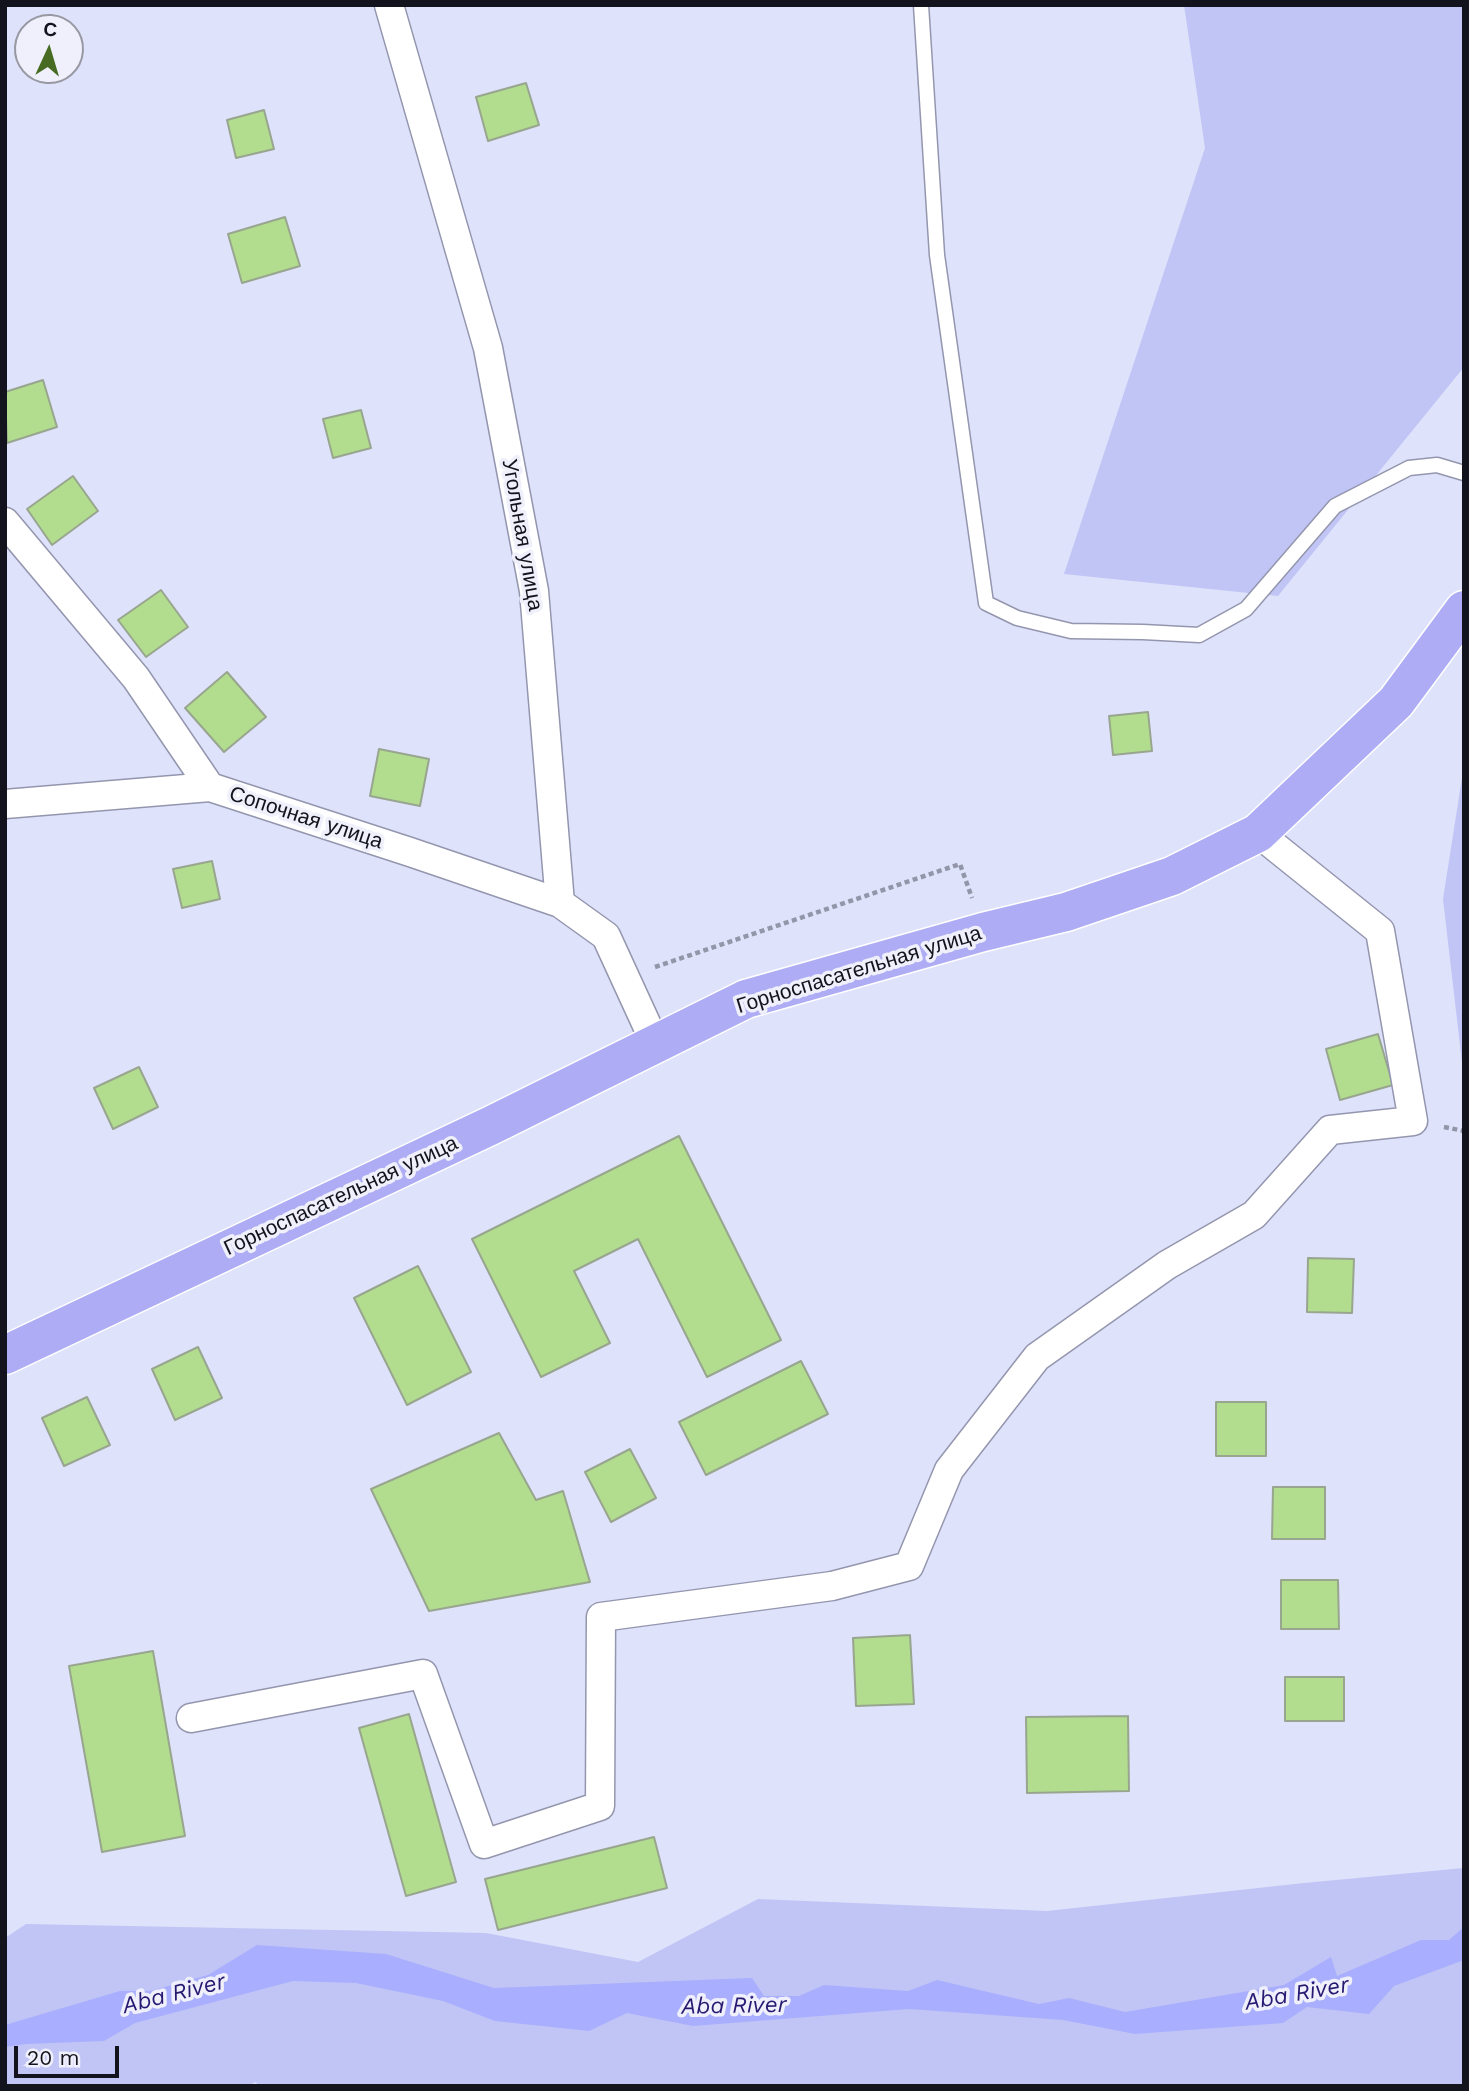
<!DOCTYPE html>
<meta charset="utf-8">
<style>
body{margin:0}
#map{position:relative;width:1469px;height:2091px;overflow:hidden;background:#dfe2fb;font-family:"Work Sans",sans-serif}
canvas{display:block}
.frame{position:absolute;inset:0;border:7px solid #12131c;pointer-events:none}
.north{position:absolute;left:14px;top:14px;width:70px;height:70px;box-sizing:border-box;background:#eff0fb;border:2px solid #9798a2;border-radius:50%;rotate:4deg;font-size:19px;font-weight:700;line-height:28px;text-align:center;color:#12131c}
.north::after{content:'';display:block;margin:auto;width:24px;height:32px;background:#476b23;clip-path:polygon(50% 0,100% 100%,50% 72%,0 100%)}
.scale{position:absolute;left:14px;top:2046px;width:105px;height:32px;box-sizing:border-box;border:4px solid #12131c;border-top:0;padding-left:9px;font-size:21px;line-height:24px;white-space:nowrap;color:#12131c;-webkit-text-stroke:5px #eff0fb;paint-order:stroke}
</style>
<div id="map">
<canvas width="1469" height="2091"></canvas>
<div class="frame"></div>
<div class="north">С</div>
<div class="scale">20 m</div>
</div>
<script>
const ctx = document.querySelector('canvas').getContext('2d');
ctx.lineJoin = 'round';
function paint(path, color) {
  ctx.fillStyle = color;
  ctx.fill(path, 'evenodd');
}
function toPath(rows) {
  const path = new Path2D();
  for (const r of rows) {
    path.moveTo(r[0], r[1]);
    for (let i = 2; i < r.length; i += 2) path.lineTo(r[i], r[i + 1]);
  }
  return path;
}
function trace(path, color, width, dash) {
  ctx.strokeStyle = color;
  ctx.lineWidth = width;
  ctx.lineCap = dash ? 'butt' : 'round';
  ctx.setLineDash(dash || []);
  ctx.stroke(path);
}
function drawText(font, color, halo, rows, align = 'center') {
  ctx.font = font + ' "Work Sans",sans-serif';
  ctx.lineWidth = 7;
  ctx.setLineDash([]);
  ctx.textBaseline = 'middle';
  ctx.strokeStyle = halo;
  ctx.fillStyle = color;
  for (const [text, x, y, turn = 0] of rows) {
    ctx.save();
    ctx.translate(x, y);
    ctx.rotate((+turn || 0) * Math.PI / 180);
    ctx.textAlign = isNaN(turn) ? turn : align;
    if (halo) ctx.strokeText(text, 0, 0);
    ctx.fillText(text, 0, 0);
    ctx.restore();
  }
}
paint(toPath([
 [1184,5,1464,5,1464,367,1278,596,1064,574,1205,148],
 [1464,765,1464,1080,1443,899],
 [1464,1868,1464,2086,258,2086,256,2082,248,2086,5,2086,5,1938,26,1924,486,1933,638,1962,758,1899,1047,1911,1304,1883]
]), '#c0c5f5');
paint(toPath([
 [1464,1927,1464,1960,1394,1986,1369,2014,1307,2007,1283,2023,1135,2034,1063,2020,909,2009,693,2026,627,2013,589,2031,495,2021,443,2001,356,1983,293,1981,135,2023,104,2041,26,2044,5,2047,5,2025,120,1991,150,1991,208,1975,257,1945,386,1954,494,1988,752,1978,764,1996,799,1996,824,1985,908,1991,937,1980,1039,2004,1069,1998,1125,2012,1284,1985,1331,1957,1337,1976,1421,1940,1449,1940]
]), '#a9aefe');
const building = toPath([
 [526,83,539,125,488,141,476,97,526,83],
 [264,110,274,149,236,158,227,120,264,110],
 [285,217,300,266,242,283,228,234,285,217],
 [43,380,57,427,7,443,5,392,43,380],
 [361,410,371,448,333,458,323,419,361,410],
 [73,476,98,511,52,545,27,509,73,476],
 [161,590,188,627,146,657,118,620,161,590],
 [227,672,266,717,224,752,185,708,227,672],
 [1148,712,1152,751,1113,755,1109,716,1148,712],
 [379,749,429,759,420,806,370,796,379,749],
 [212,861,220,899,182,908,173,869,212,861],
 [1378,1034,1393,1085,1340,1100,1326,1049,1378,1034],
 [139,1067,158,1107,113,1129,94,1088,139,1067],
 [679,1136,781,1340,707,1377,638,1239,574,1271,610,1343,541,1377,472,1239,679,1136],
 [1308,1258,1354,1259,1352,1313,1307,1312,1308,1258],
 [418,1266,471,1372,407,1405,354,1298,418,1266],
 [198,1347,222,1398,175,1420,152,1369,198,1347],
 [801,1361,828,1414,706,1475,679,1422,801,1361],
 [87,1397,110,1445,64,1466,42,1418,87,1397],
 [1216,1402,1266,1402,1266,1456,1216,1456,1216,1402],
 [499,1433,536,1500,563,1491,590,1582,429,1611,371,1489,499,1433],
 [630,1449,656,1498,611,1522,585,1472,630,1449],
 [1273,1487,1325,1487,1325,1539,1272,1539,1273,1487],
 [1281,1580,1338,1580,1339,1629,1281,1629,1281,1580],
 [910,1635,914,1704,856,1706,853,1638,910,1635],
 [153,1651,185,1836,102,1852,69,1666,153,1651],
 [1285,1677,1344,1677,1344,1721,1285,1721,1285,1677],
 [409,1714,456,1882,406,1896,359,1728,409,1714],
 [1128,1716,1129,1791,1027,1793,1026,1717,1128,1716],
 [654,1837,667,1888,498,1930,485,1879,654,1837]
]);
paint(building, '#b2dd8e');
trace(building, '#98a58f', 2);
const service = toPath([
 [921,5,937,255,986,603,1017,618,1071,631,1143,632,1199,635,1246,609,1335,506,1409,468,1437,465,1464,473]
]);
const minor = toPath([
 [389,5,488,348,534,591,560,903,606,936,656,1045],
 [5,522,136,678,210,787,410,852,560,903],
 [5,804,210,787],
 [191,1718,423,1674,484,1844,600,1806,601,1617,832,1586,909,1566,949,1470,1037,1357,1167,1265,1254,1215,1330,1130,1413,1121,1380,931,1258,833]
]);
const primary = toPath([
 [5,1355,492,1125,746,999,983,932,1066,912,1172,876,1258,833,1396,702,1464,610]
]);
trace(service, '#9496ae', 17);
trace(minor, '#9496ae', 31);
trace(primary, '#fff', 41);
trace(toPath([
 [655,967,960,864,972,898],
 [1444,1127,1464,1131]
]), '#9395a9', 4.5, [5, 3.5]);
trace(service, '#fff', 14);
trace(minor, '#fff', 28);
trace(primary, '#adacf4', 38);
drawText('21px', '#12131c', '#eff0fb', [
 ["Угольная улица",522,535,80],
 ["Сопочная улица",306,818,18],
 ["Горноспасательная улица",859,970,-17],
 ["Горноспасательная улица",341,1196,-25]
]);
drawText('italic 23px', '#271872', '#eff0fb', [
 ["Aba River",174,1994,-14],
 ["Aba River",1297,1994,-10],
 ["Aba River",734,2006,-1]
]);
</script>
